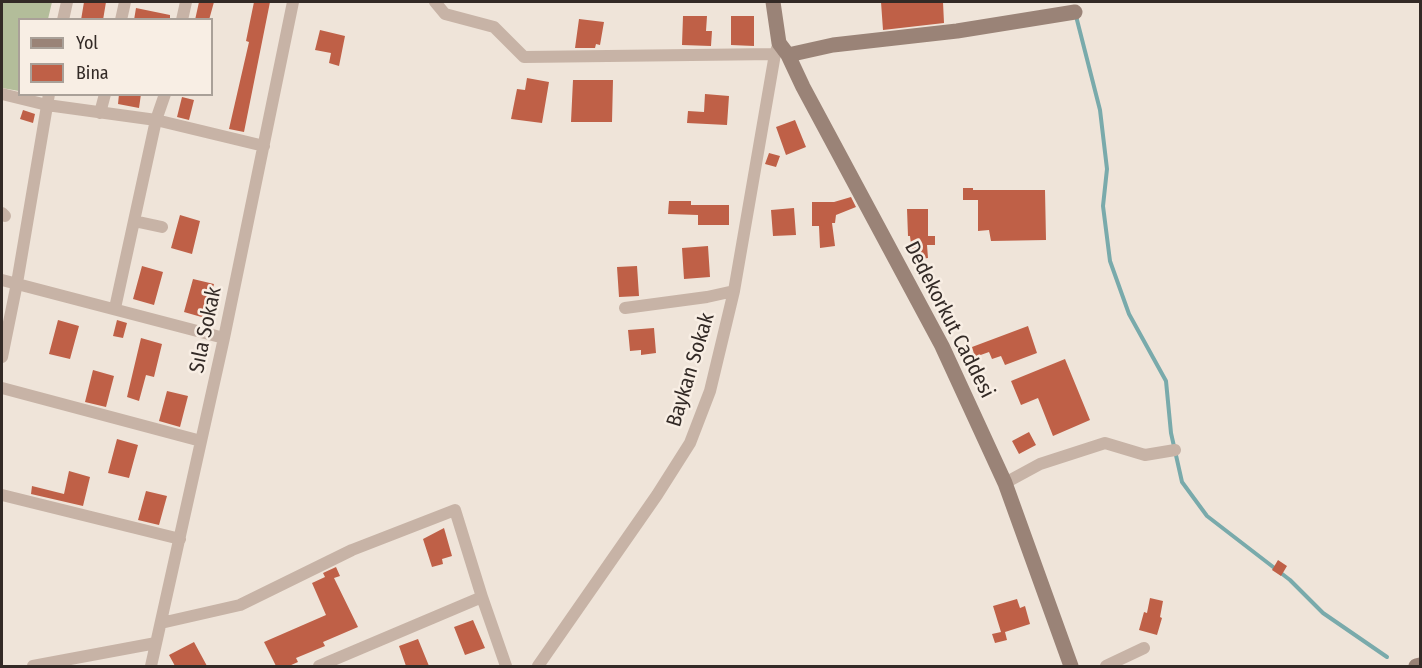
<!DOCTYPE html>
<meta charset="utf-8">
<style>
body{margin:0}
#map{position:relative;width:1422px;height:668px;overflow:hidden;background:#efe4d9;font-family:"Fira Sans Condensed",sans-serif}
canvas{display:block}
.frame{position:absolute;inset:0;border:3px solid #332a26;pointer-events:none}
.legend{position:absolute;left:18px;top:18px;width:195px;height:78px;box-sizing:border-box;background:#f8eee4;border:2px solid #a9a098;margin:0;padding:8px 10px;list-style:none;font-size:18px;color:#332a26}
.legend li{display:flex;align-items:center;gap:12px;height:30px}
.legend b{width:30px;border:2px solid #a9a098}
</style>
<div id="map">
<canvas width="1422" height="668"></canvas>
<div class="frame"></div>
<ul class="legend">
<li><b style="height:8px;background:#9a8377"></b>Yol</li>
<li><b style="height:16px;background:#bf6047"></b>Bina</li>
</ul>
</div>
<script>
const ctx = document.querySelector('canvas').getContext('2d');
ctx.lineJoin = 'round';
function paint(path, color) {
  ctx.fillStyle = color;
  ctx.fill(path, 'evenodd');
}
function toPath(rows) {
  const path = new Path2D();
  for (const r of rows) {
    path.moveTo(r[0], r[1]);
    for (let i = 2; i < r.length; i += 2) path.lineTo(r[i], r[i + 1]);
  }
  return path;
}
function trace(path, color, width, dash) {
  ctx.strokeStyle = color;
  ctx.lineWidth = width;
  ctx.lineCap = dash ? 'butt' : 'round';
  ctx.setLineDash(dash || []);
  ctx.stroke(path);
}
function drawText(font, color, halo, rows, align = 'center') {
  ctx.font = font + ' "Fira Sans Condensed",sans-serif';
  ctx.lineWidth = 5;
  ctx.setLineDash([]);
  ctx.textBaseline = 'middle';
  ctx.strokeStyle = halo;
  ctx.fillStyle = color;
  for (const [text, x, y, turn = 0] of rows) {
    ctx.save();
    ctx.translate(x, y);
    ctx.rotate((+turn || 0) * Math.PI / 180);
    ctx.textAlign = isNaN(turn) ? turn : align;
    if (halo) ctx.strokeText(text, 0, 0);
    ctx.fillText(text, 0, 0);
    ctx.restore();
  }
}
paint(toPath([
 [2,2,52,2,48,19,20,20,19,91,2,88]
]), '#b3bd9a');
trace(toPath([
 [1076,16,1100,110,1107,169,1103,206,1110,261,1129,314,1166,381,1171,433,1182,482,1207,516,1290,580,1323,613,1387,657]
]), '#79aaab', 4);
paint(toPath([
 [84,2,106,2,103,20,81,20],
 [199,2,214,2,209,20,195,20],
 [254,2,270,2,244,132,229,129,249,42,246,41],
 [881,2,943,2,944,23,883,30],
 [136,8,170,15,170,20,134,20],
 [683,16,707,16,706,31,712,31,711,46,682,45],
 [731,16,754,16,754,46,731,45],
 [579,19,604,22,600,45,596,44,595,48,575,48],
 [320,30,345,36,339,66,329,63,331,53,315,50],
 [527,78,549,82,542,123,511,119,517,89,525,90],
 [573,80,613,80,612,122,571,122],
 [119,94,141,94,139,108,118,104],
 [705,94,729,96,727,125,687,123,688,111,704,112],
 [182,97,194,100,189,120,177,117],
 [23,110,35,114,33,123,20,119],
 [795,120,806,147,786,155,776,127],
 [769,153,780,156,776,167,765,164],
 [963,188,973,188,973,190,1045,190,1046,240,991,241,989,230,978,231,978,200,963,200],
 [851,197,856,207,836,215,835,223,832,223,835,246,820,248,819,226,812,226,812,202,834,202],
 [669,201,691,201,691,205,729,205,729,225,698,225,698,215,668,214],
 [794,208,796,235,773,236,771,210],
 [907,209,928,209,928,236,935,236,935,245,927,245,928,258,913,260,910,236,908,236],
 [180,215,200,221,192,254,171,248],
 [708,246,710,277,684,279,682,248],
 [142,266,163,272,154,305,133,299],
 [637,266,639,296,619,297,617,267],
 [193,279,214,284,205,318,184,312],
 [58,320,79,326,70,359,49,354],
 [117,320,127,323,123,338,113,336],
 [1028,326,1037,353,1005,365,1001,356,992,359,989,352,975,357,972,347],
 [654,328,656,353,641,355,641,350,630,351,628,330],
 [141,338,162,344,154,377,146,375,139,401,127,397],
 [1065,359,1090,420,1053,436,1038,398,1021,405,1011,381],
 [93,370,114,376,106,407,85,402],
 [167,391,188,396,180,427,159,421],
 [1029,432,1036,445,1019,454,1012,441],
 [117,439,138,445,129,478,108,473],
 [69,471,90,477,83,506,31,494,32,486,64,494],
 [146,491,167,496,159,525,138,520],
 [444,528,452,556,442,559,443,564,432,567,423,539],
 [1278,560,1287,566,1281,576,1272,570],
 [336,567,340,576,334,578,358,627,323,642,325,646,296,658,298,662,289,666,276,666,264,642,326,615,312,583,325,577,323,573],
 [1150,598,1163,601,1160,617,1162,618,1157,635,1139,630,1144,612,1147,613],
 [1017,599,1020,608,1025,606,1030,624,1005,632,1007,640,995,643,992,634,1001,632,993,606],
 [473,620,485,648,465,655,454,627],
 [418,639,429,666,406,666,399,646],
 [194,642,207,666,175,666,169,655]
]), '#bf6047');
trace(toPath([
 [435,2,445,14,494,27,524,57,775,54],
 [63,20,67,2],
 [121,20,125,2],
 [182,20,186,2],
 [2,94,47,105,156,120,264,146],
 [100,113,105,94],
 [2,213,5,216],
 [134,221,162,227],
 [2,280,224,338],
 [115,308,156,120,165,94],
 [625,308,707,297,734,291],
 [2,357,17,283,49,94],
 [2,388,201,441],
 [1005,483,1040,464,1105,443,1145,455,1175,450],
 [2,495,180,539],
 [161,623,240,605,352,550,455,510,482,597],
 [33,666,156,643],
 [151,666,224,338,293,2],
 [319,666,482,597,506,666],
 [538,666,657,495,690,443,710,391,734,291,775,54,779,43],
 [1106,666,1144,648]
]), '#c7b3a6', 12);
trace(toPath([
 [773,2,779,43,788,55,803,87,942,346,1005,483,1071,666],
 [788,55,833,45,957,31,1075,12],
 [1416,666,1420,665]
]), '#9a8377', 15);
drawText('21px', '#332a26', '#f8eee4', [
 ["Dedekorkut Caddesi",949,320,63],
 ["Sıla Sokak",206,330,-78],
 ["Baykan Sokak",691,370,-73]
]);
</script>
